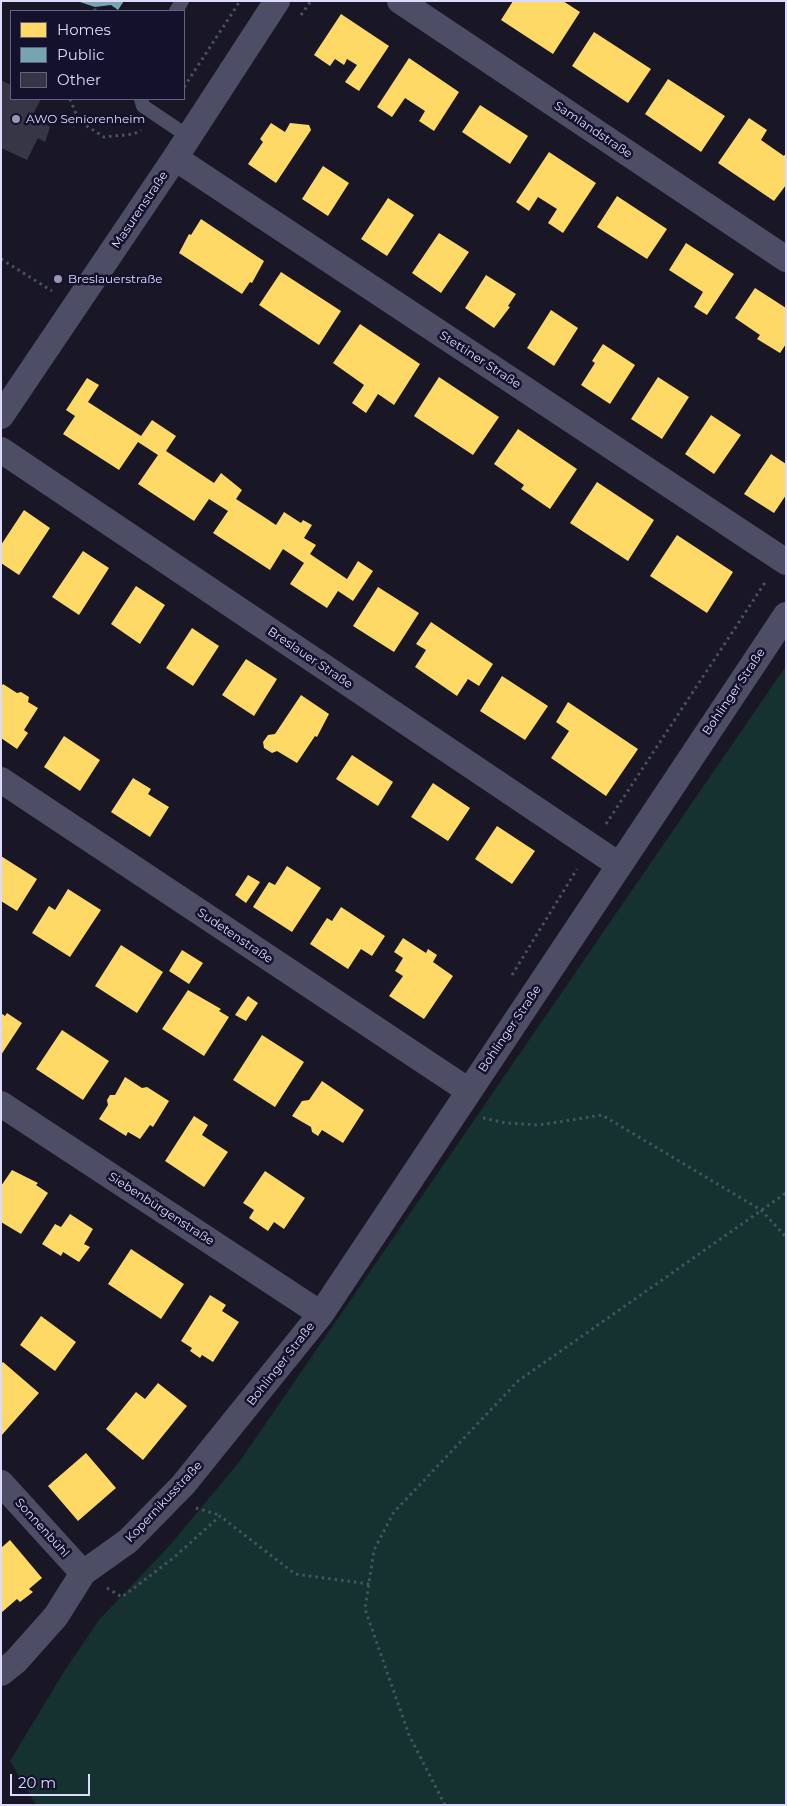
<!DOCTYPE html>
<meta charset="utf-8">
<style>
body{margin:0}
#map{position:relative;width:787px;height:1806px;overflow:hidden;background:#191726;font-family:Montserrat,sans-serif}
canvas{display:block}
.frame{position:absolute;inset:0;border:2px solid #dddcff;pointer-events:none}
.legend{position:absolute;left:10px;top:10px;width:175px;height:90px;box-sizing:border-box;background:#14112c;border:1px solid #646280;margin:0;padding:6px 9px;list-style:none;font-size:15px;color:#dddcff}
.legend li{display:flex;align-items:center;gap:10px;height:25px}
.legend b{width:25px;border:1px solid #646280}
.scale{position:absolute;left:10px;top:1774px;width:80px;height:22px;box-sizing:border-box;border:2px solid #dddcff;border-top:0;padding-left:6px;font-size:15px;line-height:18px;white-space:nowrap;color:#dddcff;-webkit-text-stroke:4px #14112c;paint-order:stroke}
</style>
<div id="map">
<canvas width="787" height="1806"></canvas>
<div class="frame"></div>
<ul class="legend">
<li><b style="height:14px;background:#ffd966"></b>Homes</li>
<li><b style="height:14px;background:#76a5af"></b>Public</li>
<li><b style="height:14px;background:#373647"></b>Other</li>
</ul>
<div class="scale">20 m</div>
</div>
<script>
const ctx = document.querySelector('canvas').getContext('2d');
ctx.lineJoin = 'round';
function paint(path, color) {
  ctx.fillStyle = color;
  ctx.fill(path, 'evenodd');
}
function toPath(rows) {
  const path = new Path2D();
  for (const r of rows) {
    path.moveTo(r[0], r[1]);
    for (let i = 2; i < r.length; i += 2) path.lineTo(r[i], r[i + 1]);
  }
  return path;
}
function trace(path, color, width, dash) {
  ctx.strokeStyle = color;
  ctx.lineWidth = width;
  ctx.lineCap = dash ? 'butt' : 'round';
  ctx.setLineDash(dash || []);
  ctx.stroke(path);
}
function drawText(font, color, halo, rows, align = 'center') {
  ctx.font = font + ' Montserrat,sans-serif';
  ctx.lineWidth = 5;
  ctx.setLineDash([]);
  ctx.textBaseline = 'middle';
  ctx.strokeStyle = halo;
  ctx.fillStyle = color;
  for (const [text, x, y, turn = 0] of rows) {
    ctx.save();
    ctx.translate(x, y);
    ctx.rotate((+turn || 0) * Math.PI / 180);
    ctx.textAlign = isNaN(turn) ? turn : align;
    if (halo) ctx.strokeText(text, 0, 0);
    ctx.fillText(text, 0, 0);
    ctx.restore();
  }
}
paint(toPath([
 [786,666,786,1805,36,1805,10,1761,65,1670,99,1620,170,1545,240,1461]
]), '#153230');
paint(toPath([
 [513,1,563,1,580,12,553,54,501,20],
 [341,14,389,46,359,91,345,82,357,65,347,59,344,65,335,59,330,66,314,55],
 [594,32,651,69,628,103,572,66],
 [409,58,459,92,434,131,419,121,425,111,405,98,392,117,377,107],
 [668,79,725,116,701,152,645,114],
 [480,105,528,136,510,164,462,132],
 [749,118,767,130,761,140,784,156,786,153,786,185,774,201,718,163],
 [271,123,285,132,290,123,309,125,311,130,276,183,248,164,263,142,260,139],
 [549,152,596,183,563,233,548,223,557,209,538,197,529,211,516,202],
 [323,166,349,183,328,216,302,199],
 [617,196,667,229,647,259,597,227],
 [388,198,414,215,387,256,361,239],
 [201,219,264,261,252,283,250,282,242,294,179,253,189,234,191,235],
 [439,233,469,252,441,293,412,273],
 [686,243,734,274,707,315,694,307,703,292,669,270],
 [281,272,341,311,319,345,259,305],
 [486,275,516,294,508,306,510,307,494,328,465,308],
 [755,288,786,308,786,344,780,353,757,339,760,335,735,318],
 [551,310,578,328,554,366,527,348],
 [360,324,420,364,394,405,378,394,366,413,352,403,364,385,333,363],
 [603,344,635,365,610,404,581,385,595,363,592,361],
 [439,377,499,417,473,455,414,416],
 [658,377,689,397,662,439,631,419],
 [87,378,99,385,88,402,141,436,152,420,176,436,166,451,214,483,221,473,242,490,236,499,264,517,276,525,284,512,301,523,303,520,312,525,304,538,316,545,310,554,347,579,358,561,373,571,353,601,338,591,327,608,290,584,304,563,283,549,270,570,213,533,228,511,209,499,194,521,138,484,158,455,138,442,119,470,63,434,75,416,66,410],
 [711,415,741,435,714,474,685,454],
 [518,429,577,469,550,509,521,489,524,485,494,464],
 [771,454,786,464,786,495,774,513,744,494],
 [597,482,654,520,628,561,570,523],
 [24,510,50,528,19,575,1,563,1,545],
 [677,535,733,572,707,613,650,576],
 [83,551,109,568,79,615,52,597],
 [136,586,165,605,140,644,111,624],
 [378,587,419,613,394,652,353,626],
 [431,622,493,664,479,686,468,679,457,696,415,667,426,650,416,644],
 [192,628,219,646,193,686,166,668],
 [246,659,277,679,254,716,222,695],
 [502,676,548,706,525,740,480,711],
 [3,684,17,693,21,692,29,697,28,702,38,708,24,730,28,733,17,749,1,738,1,687],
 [301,695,329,714,317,737,315,736,297,763,277,751,272,753,264,748,263,742,268,735,275,734],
 [568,702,638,749,606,796,551,758,569,731,556,722],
 [64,736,100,760,80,791,44,767],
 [352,755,393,782,378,806,336,779],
 [133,778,151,789,148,794,169,807,150,837,111,812],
 [433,783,470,808,448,841,411,817],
 [497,826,535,851,512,884,475,859],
 [1,856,37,879,17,911,1,901],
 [287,866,321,888,292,932,253,907,269,882,275,885],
 [248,875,260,882,246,903,235,895],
 [68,889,101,910,70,957,32,933,49,906,55,910],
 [341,907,385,936,372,956,361,949,348,969,310,944,327,918,332,921],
 [403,938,426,953,428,949,437,955,433,962,453,976,424,1019,389,996,403,976,395,971,403,958,394,952],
 [121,945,163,972,137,1013,95,986],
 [182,950,203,963,189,984,169,971],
 [188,990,221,1009,219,1011,229,1017,204,1056,162,1029],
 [248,996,258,1003,246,1021,235,1015],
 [1,1013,5,1016,7,1013,22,1023,1,1055],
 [62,1030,109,1061,83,1100,36,1069],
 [262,1035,304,1062,275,1107,233,1080],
 [125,1077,142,1088,147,1087,169,1101,153,1127,150,1125,140,1139,128,1132,126,1136,99,1119,108,1105,107,1100,110,1095,115,1095],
 [322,1081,364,1110,343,1143,322,1130,318,1136,312,1132,311,1127,292,1116,302,1101,309,1100],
 [194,1116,208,1125,202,1135,228,1152,204,1187,165,1161],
 [12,1170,38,1183,36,1185,48,1193,21,1234,1,1222,1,1186],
 [265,1171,305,1198,284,1229,274,1222,268,1231,249,1218,254,1210,243,1203],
 [70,1214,93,1229,84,1244,90,1247,79,1262,63,1252,61,1256,42,1244,55,1224,61,1227],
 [131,1249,184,1284,161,1319,108,1284],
 [210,1295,226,1305,222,1311,239,1322,213,1362,202,1355,200,1358,190,1351,192,1348,181,1341],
 [41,1316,76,1342,55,1371,20,1345],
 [3,1362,39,1393,1,1436,1,1364],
 [158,1383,187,1406,143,1460,106,1429,136,1392,145,1399],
 [86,1453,116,1488,78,1521,48,1486],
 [10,1540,42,1578,29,1589,33,1592,20,1602,17,1599,1,1613,1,1548]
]), '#ffd966');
paint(toPath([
 [77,1,124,1,118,10,111,5,95,7]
]), '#76a5af');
paint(toPath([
 [1,80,11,85,11,99,41,99,30,120,33,123,36,118,50,127,45,142,38,138,27,160,1,148]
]), '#373647');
trace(toPath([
 [95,11,95,7],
 [301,15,311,1],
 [184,87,240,1],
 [70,99,79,121,104,137,134,134,141,130],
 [1,259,52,291],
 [606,824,766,581],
 [512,975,577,869],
 [483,1118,506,1123,539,1125,602,1115,761,1210,786,1237],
 [196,1508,219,1515],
 [107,1588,122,1597,172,1559,220,1516,295,1574,369,1584],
 [445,1805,409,1735,365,1609,374,1550,394,1512,518,1381,786,1193]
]), '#465362', 3, [2.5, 4]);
trace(toPath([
 [176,11,182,1],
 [141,99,143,106,189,137]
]), '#4d4d66', 14);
trace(toPath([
 [400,1,786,259],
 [175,158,786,562],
 [1,416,175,158,277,1],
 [1,450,619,865],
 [1,780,469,1091],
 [1,1104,321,1314],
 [1,1483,83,1573],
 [1,1673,16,1661,56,1616,83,1573,128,1541,183,1485,321,1314,786,615]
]), '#4d4d66', 26);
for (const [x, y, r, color] of [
 [16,119,5,"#9897b3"],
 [58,279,5,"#9897b3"]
]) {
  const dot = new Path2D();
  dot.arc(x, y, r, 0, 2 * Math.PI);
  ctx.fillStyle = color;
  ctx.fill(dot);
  trace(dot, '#14112c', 2);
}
drawText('12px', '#dddcff', '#14112c', [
 ["AWO Seniorenheim",26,119],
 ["Breslauerstraße",68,279]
], 'left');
drawText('12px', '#dddcff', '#14112c', [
 ["Samlandstraße",593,130,34],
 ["Masurenstraße",140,210,-56],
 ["Stettiner Straße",480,360,33],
 ["Breslauer Straße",310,658,34],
 ["Bohlinger Straße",734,692,-56],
 ["Sudetenstraße",235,936,34],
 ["Bohlinger Straße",510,1029,-56],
 ["Siebenbürgenstraße",161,1209,33],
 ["Bohlinger Straße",281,1364,-52],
 ["Kopernikusstraße",164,1502,-47],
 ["Sonnenbühl",42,1528,48]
]);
</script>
